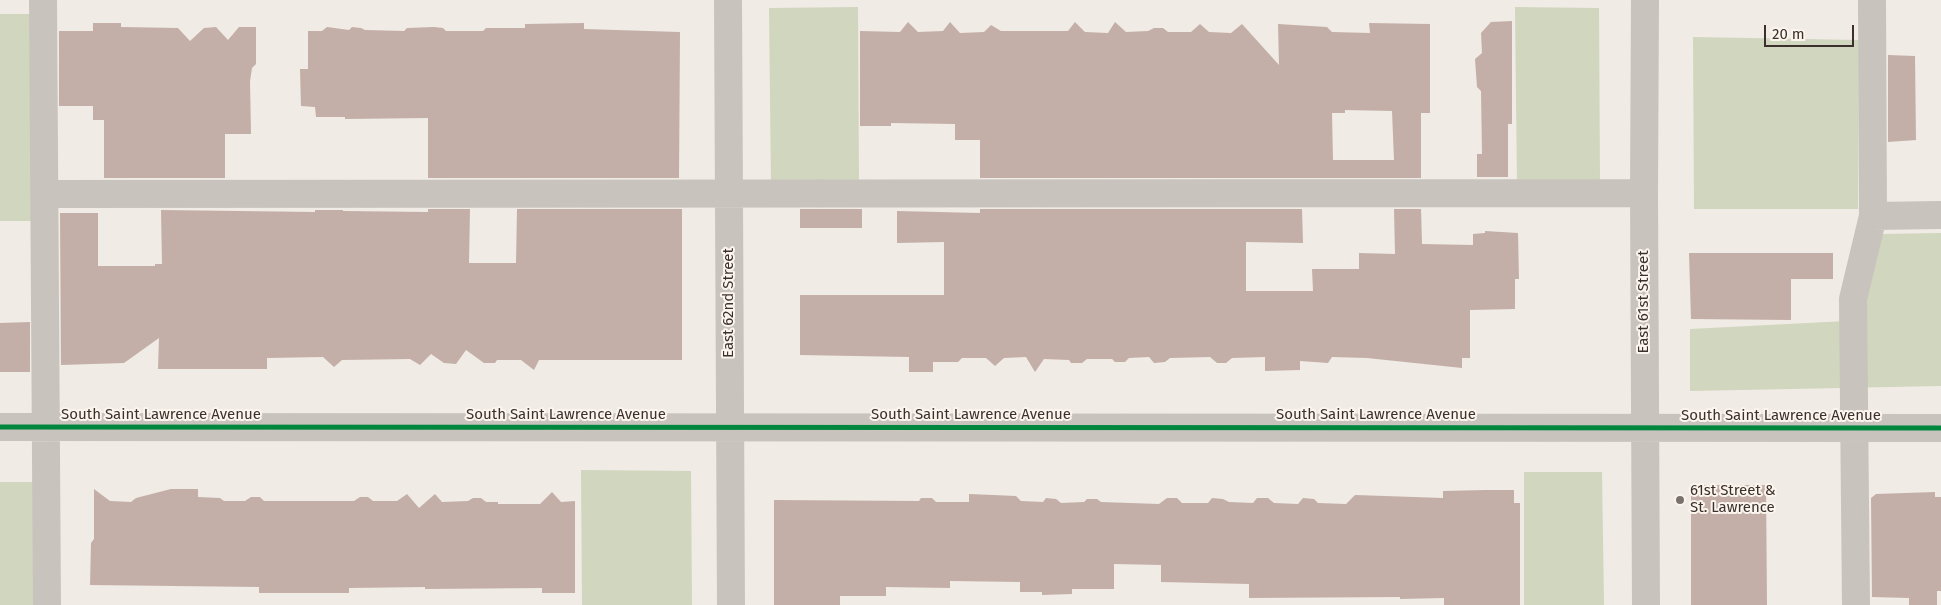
<!DOCTYPE html>
<style>
body{margin:0}
#map{position:relative;width:1941px;height:605px;overflow:hidden;background:#f0ebe5;font-family:"Fira Sans",sans-serif}
canvas{display:block}
.scale{position:absolute;left:1764px;top:25px;width:90px;height:22px;box-sizing:border-box;border:2px solid #3b302b;border-top:0;padding-left:6px;font-size:15px;line-height:18px;white-space:nowrap;color:#3b302b;-webkit-text-stroke:4px #fbf5ee;paint-order:stroke}
</style>
<div id="map">
<canvas width="1941" height="605"></canvas>
<div class="scale">20 m</div>
</div>
<script>
const ctx = document.querySelector('canvas').getContext('2d');
ctx.lineJoin = 'round';
function paint(path, color) {
  ctx.fillStyle = color;
  ctx.fill(path, 'evenodd');
}
function toPath(rows) {
  const path = new Path2D();
  for (const r of rows) {
    path.moveTo(r[0], r[1]);
    for (let i = 2; i < r.length; i += 2) path.lineTo(r[i], r[i + 1]);
  }
  return path;
}
function trace(path, color, width, dash) {
  ctx.strokeStyle = color;
  ctx.lineWidth = width;
  ctx.lineCap = dash ? 'butt' : 'round';
  ctx.setLineDash(dash || []);
  ctx.stroke(path);
}
function drawText(font, color, halo, rows, align = 'center') {
  ctx.font = font + ' "Fira Sans",sans-serif';
  ctx.lineWidth = 4;
  ctx.setLineDash([]);
  ctx.textBaseline = 'middle';
  ctx.strokeStyle = halo;
  ctx.fillStyle = color;
  for (const [text, x, y, turn = 0] of rows) {
    ctx.save();
    ctx.translate(x, y);
    ctx.rotate((+turn || 0) * Math.PI / 180);
    ctx.textAlign = isNaN(turn) ? turn : align;
    if (halo) ctx.strokeText(text, 0, 0);
    ctx.fillText(text, 0, 0);
    ctx.restore();
  }
}
paint(toPath([
 [858,7,859,185,771,185,769,8],
 [1515,7,1599,8,1600,182,1517,184],
 [0,14,32,14,31,221,0,221],
 [1693,37,1859,40,1858,209,1694,209],
 [1941,233,1941,386,1690,391,1690,329,1866,320,1864,304,1882,234],
 [581,470,691,471,692,605,582,605],
 [1524,472,1602,472,1604,605,1524,605],
 [0,482,37,482,39,605,0,605]
]), '#d1d6bf');
paint(toPath([
 [1512,21,1512,124,1508,124,1508,177,1477,177,1477,154,1482,154,1481,91,1477,87,1475,59,1482,53,1481,33,1491,22],
 [908,22,918,32,943,31,950,22,960,33,984,32,991,25,1001,31,1068,31,1075,22,1085,32,1108,33,1115,22,1126,32,1148,31,1154,28,1163,28,1168,32,1191,32,1200,24,1209,32,1231,33,1242,24,1279,65,1278,24,1327,27,1332,32,1370,33,1369,23,1430,24,1430,113,1421,113,1421,178,980,178,980,140,955,140,955,124,891,123,891,126,860,126,860,31,900,32],
 [1345,110,1392,111,1394,160,1333,160,1332,113,1345,113],
 [93,23,121,23,121,27,178,28,190,41,204,28,216,27,228,40,239,27,256,27,256,64,252,68,250,81,251,134,225,134,225,178,104,178,104,120,93,120,93,106,59,106,59,31,93,31],
 [584,23,584,29,680,32,679,178,428,178,428,118,345,119,345,117,316,117,315,107,301,106,300,69,308,69,308,31,322,31,327,27,349,30,352,27,361,28,365,30,404,31,407,28,434,27,443,28,446,31,483,31,486,28,525,28,525,24],
 [1888,55,1915,56,1916,140,1888,142],
 [428,209,470,209,469,263,516,263,517,209,682,209,682,360,539,360,534,370,521,360,497,360,495,363,484,363,466,350,456,364,444,363,431,354,420,365,410,359,342,360,334,367,323,357,267,358,267,369,158,369,159,338,124,363,61,365,60,213,98,213,98,266,155,266,155,264,162,264,161,210,315,212,315,210,343,210,343,211,428,212],
 [800,209,862,209,862,228,800,228],
 [980,209,1302,209,1303,243,1246,242,1246,291,1313,291,1312,269,1359,269,1359,253,1395,254,1394,209,1421,209,1422,244,1473,245,1473,234,1485,233,1485,231,1518,233,1519,279,1515,279,1515,309,1470,310,1470,358,1462,358,1462,368,1367,358,1332,357,1328,363,1300,361,1300,370,1265,371,1265,357,1232,358,1226,363,1217,363,1210,357,1170,358,1165,362,1154,363,1149,357,1129,358,1125,362,1115,362,1112,359,1087,359,1082,363,1071,363,1069,360,1044,359,1035,372,1026,357,1004,358,995,366,986,358,962,358,958,362,933,362,933,372,909,372,909,357,800,355,800,295,944,295,944,242,897,243,897,211,980,213],
 [1689,253,1833,253,1833,279,1791,279,1791,320,1691,319],
 [30,322,30,372,0,372,0,323],
 [1699,485,1766,485,1767,605,1691,605,1691,493],
 [94,489,110,501,131,502,136,498,171,489,198,489,198,497,220,498,224,501,245,501,251,497,260,497,264,501,354,501,360,497,368,497,373,501,397,501,407,494,419,508,435,494,442,502,468,501,473,498,481,498,486,502,498,502,498,504,540,504,552,492,561,502,575,501,575,593,542,593,542,588,425,589,425,587,349,588,349,593,259,593,259,587,90,585,91,543,94,539],
 [1486,490,1514,490,1514,503,1520,503,1520,605,1444,605,1444,598,1400,599,1400,597,1249,598,1249,584,1161,582,1161,565,1114,564,1114,589,1072,589,1072,594,1042,595,1042,592,1020,592,1020,582,950,581,950,588,886,587,886,596,840,596,840,605,774,605,774,500,919,501,921,498,932,498,936,502,969,502,969,494,1016,496,1021,501,1043,502,1046,498,1056,499,1061,503,1084,502,1087,499,1097,499,1101,502,1159,504,1167,498,1177,498,1182,503,1208,503,1212,498,1223,499,1229,502,1253,503,1257,498,1268,498,1274,503,1298,504,1303,498,1314,499,1318,503,1346,504,1355,495,1443,498,1443,491],
 [1935,492,1935,497,1941,497,1941,591,1937,591,1937,605,1909,605,1909,598,1872,597,1871,498,1876,494]
]), '#c3afa7');
trace(toPath([
 [43,0,47,605],
 [728,0,731,605],
 [1645,0,1644,193,1646,605],
 [45,194,1644,193],
 [1873,216,1941,215],
 [0,427,1941,428],
 [1856,605,1853,299,1873,216,1872,0]
]), '#c9c3be', 28);
trace(toPath([
 [0,427,1941,428]
]), '#00873e', 5);
for (const [x, y, r, color] of [
 [1680,500,5,"#7a716c"]
]) {
  const dot = new Path2D();
  dot.arc(x, y, r, 0, 2 * Math.PI);
  ctx.fillStyle = color;
  ctx.fill(dot);
  trace(dot, '#fbf5ee', 2);
}
drawText('15px', '#3b302b', '#fbf5ee', [
 ["East 61st Street",1644,302,-90],
 ["East 62nd Street",729,303,-90],
 ["South Saint Lawrence Avenue",161,415],
 ["South Saint Lawrence Avenue",566,415],
 ["South Saint Lawrence Avenue",971,415],
 ["South Saint Lawrence Avenue",1376,415],
 ["South Saint Lawrence Avenue",1781,416]
]);
drawText('15px', '#3b302b', '#fbf5ee', [
 ["61st Street &",1690,491],
 ["St. Lawrence",1690,508]
], 'left');
</script>
